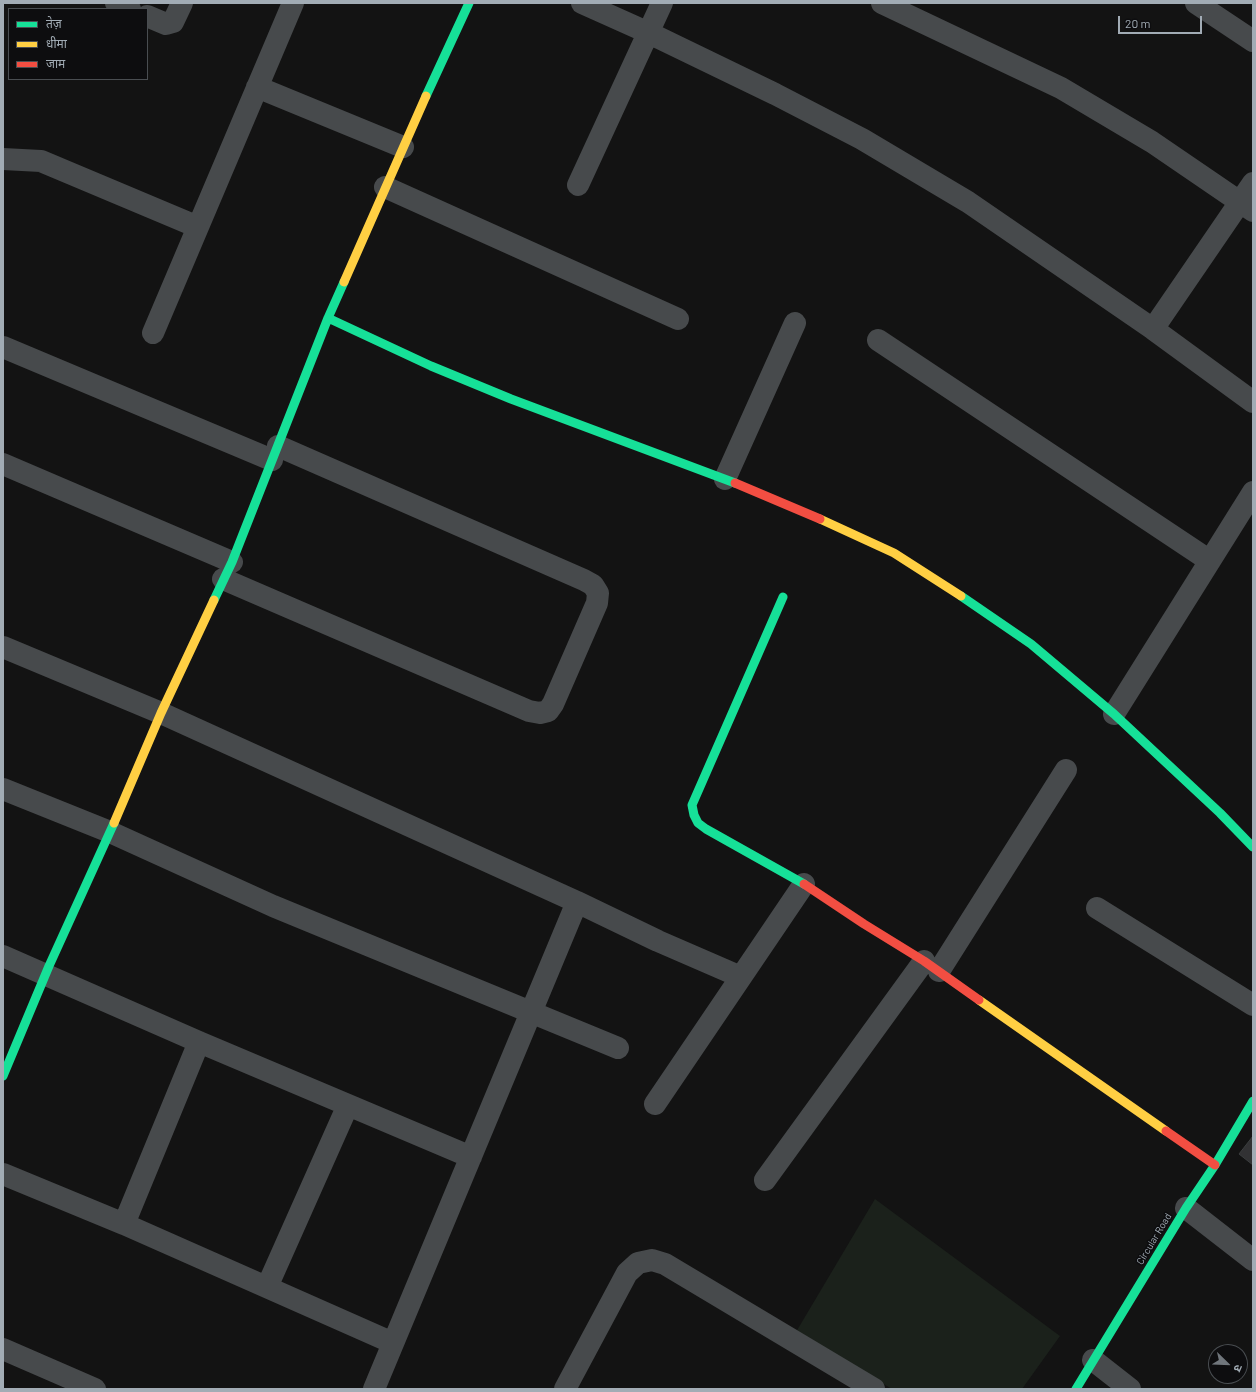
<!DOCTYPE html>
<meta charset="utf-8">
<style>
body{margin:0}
#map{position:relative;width:1256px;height:1392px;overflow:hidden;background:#131313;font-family:Barlow,"Noto Sans Devanagari",sans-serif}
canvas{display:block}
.frame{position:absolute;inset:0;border:4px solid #a2acb5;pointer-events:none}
.legend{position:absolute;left:8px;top:8px;width:140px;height:72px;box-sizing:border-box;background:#0d0d0f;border:1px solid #494d51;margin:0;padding:5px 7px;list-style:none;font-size:12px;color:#a2acb5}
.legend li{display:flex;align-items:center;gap:8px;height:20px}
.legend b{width:20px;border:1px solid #494d51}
.north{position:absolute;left:1208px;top:1344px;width:40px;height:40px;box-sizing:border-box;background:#0d0d0f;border:1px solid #494d51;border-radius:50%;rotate:113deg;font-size:11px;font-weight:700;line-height:16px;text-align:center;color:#a2acb5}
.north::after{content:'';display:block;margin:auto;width:14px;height:18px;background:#70767c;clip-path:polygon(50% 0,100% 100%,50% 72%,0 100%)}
.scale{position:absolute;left:1118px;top:16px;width:84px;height:18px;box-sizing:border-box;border:2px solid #a2acb5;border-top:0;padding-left:5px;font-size:12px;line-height:14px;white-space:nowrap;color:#a2acb5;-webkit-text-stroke:3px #0d0d0f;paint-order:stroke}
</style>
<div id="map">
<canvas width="1256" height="1392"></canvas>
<div class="frame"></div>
<ul class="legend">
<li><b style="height:5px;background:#16e098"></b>तेज़</li>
<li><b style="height:5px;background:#ffcf43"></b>धीमा</li>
<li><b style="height:5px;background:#f24e42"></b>जाम</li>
</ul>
<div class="north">उ</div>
<div class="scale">20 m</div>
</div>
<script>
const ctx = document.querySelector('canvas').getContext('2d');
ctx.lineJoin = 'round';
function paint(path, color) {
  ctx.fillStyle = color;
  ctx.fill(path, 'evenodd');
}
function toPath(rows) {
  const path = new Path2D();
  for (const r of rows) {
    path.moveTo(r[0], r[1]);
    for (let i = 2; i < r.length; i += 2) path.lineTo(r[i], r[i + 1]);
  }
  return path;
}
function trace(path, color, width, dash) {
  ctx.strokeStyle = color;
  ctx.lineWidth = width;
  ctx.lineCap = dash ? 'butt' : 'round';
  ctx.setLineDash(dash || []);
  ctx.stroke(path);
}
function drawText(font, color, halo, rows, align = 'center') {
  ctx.font = font + ' Barlow,sans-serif';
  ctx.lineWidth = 3;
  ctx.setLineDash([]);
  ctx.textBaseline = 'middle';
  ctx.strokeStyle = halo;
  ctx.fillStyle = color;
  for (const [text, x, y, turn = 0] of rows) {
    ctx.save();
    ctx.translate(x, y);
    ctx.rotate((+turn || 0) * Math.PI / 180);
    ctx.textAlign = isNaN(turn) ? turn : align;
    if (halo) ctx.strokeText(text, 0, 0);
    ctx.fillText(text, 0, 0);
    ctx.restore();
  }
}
paint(toPath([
 [875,1199,1060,1336,1022,1389,892,1389,796,1332]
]), '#1b211b');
const building = toPath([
 [1253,1136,1253,1165,1239,1154,1253,1136]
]);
paint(building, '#323234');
trace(building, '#3b3e3f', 1);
trace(toPath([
 [116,3,130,9],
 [582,3,649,33,775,94,862,139,968,202,1153,329],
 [882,3,1061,88,1152,142,1253,211],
 [1196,3,1253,41],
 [147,16,166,24,173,22,182,3],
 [257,87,403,147],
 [3,159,41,161,198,227],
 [1253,183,1153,329,1253,402],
 [578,185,662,3],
 [385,187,678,319],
 [153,333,293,3],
 [878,340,1210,561],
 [3,347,272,460],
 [3,464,232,562],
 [725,479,795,323],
 [223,579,529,711,540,713,548,711,553,704,597,603,598,593,593,585,584,580,278,446],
 [3,647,161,713,577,902,658,941,741,977],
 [1114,714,1253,492],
 [3,789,110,832,273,906,618,1048],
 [1097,908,1253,1005],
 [3,956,199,1042,471,1157],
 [939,971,1066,770],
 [655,1104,804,884],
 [3,1174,124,1224,393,1343],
 [765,1180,924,961],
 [1186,1208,1253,1260],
 [124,1224,199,1042],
 [267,1287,348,1105],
 [3,1349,95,1389],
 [1093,1360,1130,1389],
 [374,1389,577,902],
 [565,1389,627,1273,638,1263,652,1260,665,1264,874,1389]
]), '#474a4c', 22);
trace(toPath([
 [426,96,469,3],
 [328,318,431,366,511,399,735,483],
 [961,596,1031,644,1114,714,1220,813,1253,847],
 [783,597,692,805,694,815,698,823,706,829,804,884],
 [214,600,232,562,328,318,344,282],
 [3,1076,49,966,114,823],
 [1076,1389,1186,1208,1215,1165,1253,1101]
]), '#16e098', 9);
trace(toPath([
 [344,282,426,96],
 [820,519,894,553,961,596],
 [114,823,161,713,214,600],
 [979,1000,1166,1131]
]), '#ffcf43', 9);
trace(toPath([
 [735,483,820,519],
 [804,884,864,924,924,961,979,1000],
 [1166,1131,1215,1165]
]), '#f24e42', 9);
drawText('10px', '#a2acb5', '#0d0d0f', [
 ["Circular Road",1154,1239,-59]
]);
</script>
